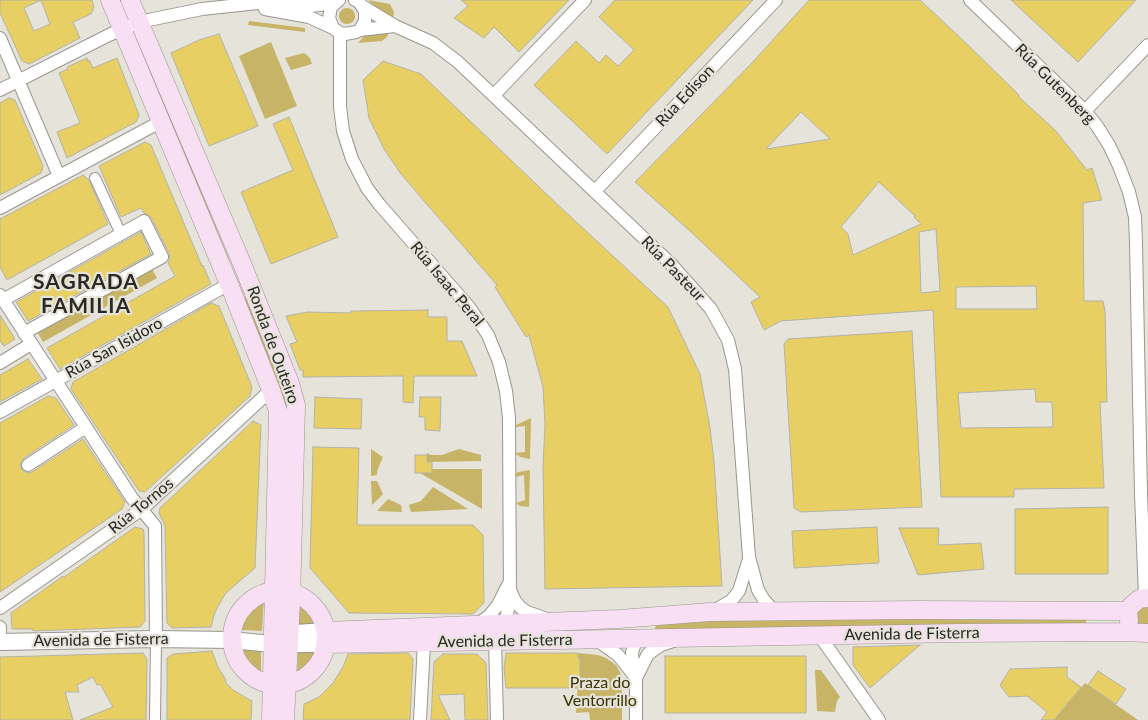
<!DOCTYPE html>
<meta charset="utf-8">
<style>
body{margin:0}
canvas{display:block;background:#e5e3da}
</style>
<canvas width="1148" height="720"></canvas>
<script>
const ctx = document.querySelector('canvas').getContext('2d');
ctx.lineJoin = 'round';
function paint(path, color) {
  ctx.fillStyle = color;
  ctx.fill(path, 'evenodd');
}
function toPath(rows) {
  const path = new Path2D();
  for (const r of rows) {
    if (r.length === 3) {
      path.moveTo(r[0] + r[2], r[1]);
      path.arc(r[0], r[1], r[2], 0, 2 * Math.PI);
      continue;
    }
    path.moveTo(r[0], r[1]);
    for (let i = 2; i < r.length; i += 2) path.lineTo(r[i], r[i + 1]);
  }
  return path;
}
function trace(path, color, width, dash) {
  ctx.strokeStyle = color;
  ctx.lineWidth = width;
  ctx.lineCap = dash ? 'butt' : 'round';
  ctx.setLineDash(dash || []);
  ctx.stroke(path);
}
function drawText(font, color, halo, rows, align = 'center') {
  ctx.font = font + ' Lato,sans-serif';
  ctx.lineWidth = 4.5;
  ctx.setLineDash([]);
  ctx.textBaseline = 'middle';
  ctx.strokeStyle = halo;
  ctx.fillStyle = color;
  for (const [text, x, y, turn = 0] of rows) {
    ctx.save();
    ctx.translate(x, y);
    ctx.rotate((+turn || 0) * Math.PI / 180);
    ctx.textAlign = isNaN(turn) ? turn : align;
    if (halo) ctx.strokeText(text, 0, 0);
    ctx.fillText(text, 0, 0);
    ctx.restore();
  }
}
paint(toPath([
 [368,0,390,4,394,12,393,18,378,10],
 [347,16,8],
 [249,21,305,28,305,32,248,25],
 [389,32,387,37,382,41,358,43,365,35],
 [271,42,297,106,265,119,239,56],
 [304,53,310,58,312,64,291,70,285,58],
 [148,61,229,259,227,260,145,63],
 [152,269,157,278,43,342,38,333],
 [246,298,285,394,290,419,286,419,286,406,243,299],
 [531,418,530,459,520,457,515,453,525,452,525,426,516,427,516,425],
 [371,449,383,457,377,471,377,475,371,476],
 [459,449,481,455,481,461,427,462,427,453,431,455,442,455],
 [420,469,482,469,482,509,420,473],
 [530,470,529,507,520,506,516,503,525,500,524,475,516,477,516,474,518,472],
 [371,481,377,481,383,494,372,505],
 [433,487,468,509,411,512,409,505,421,501],
 [388,499,401,505,402,512,377,511],
 [264,599,262,631,241,630,242,621,247,612,255,604],
 [300,602,313,613,318,621,321,628,298,629],
 [1148,603,1148,628,1135,623,1134,611],
 [1086,615,1086,625,656,630,655,627,661,622],
 [239,650,261,650,261,677,253,673,247,667,242,659],
 [298,650,320,651,316,661,310,668,297,679],
 [578,653,598,655,606,658,616,665,621,674,622,684,622,720,590,720,589,712,576,713,578,683,580,683],
 [815,670,821,670,840,697,837,701,835,712,817,711],
 [1085,683,1138,720,1054,720]
]), '#c7b467');
const building = toPath([
 [0,0,92,0,94,7,91,14,73,22,80,38,29,64,22,61,0,13,0,0],
 [41,0,50,24,34,31,24,8,41,0],
 [461,0,569,0,519,52,494,27,484,38,454,18,468,6,461,0],
 [615,0,753,0,607,154,534,85,576,41,599,63,606,55,618,66,634,50,599,17,615,0],
 [809,0,920,0,967,44,1019,95,1018,96,1055,130,1087,170,1092,168,1102,200,1083,203,1084,301,1103,301,1105,311,1107,402,1100,402,1104,488,1014,489,1014,497,941,497,933,310,781,321,764,330,751,302,760,297,691,232,635,182,751,64,809,0],
 [801,112,830,139,766,149,801,112],
 [879,182,915,216,914,217,921,224,853,255,848,234,841,227,879,182],
 [936,229,940,291,921,293,919,232,936,229],
 [1036,286,1037,309,956,309,956,287,1036,286],
 [1035,389,1036,402,1052,402,1053,427,961,428,958,393,1035,389],
 [1011,0,1136,0,1078,62,1011,0],
 [219,34,258,126,209,146,171,53,199,40,219,34],
 [87,58,87,61,89,60,93,68,117,58,139,115,136,122,67,158,57,132,80,123,59,73,68,69,67,67,87,58],
 [383,61,421,74,559,206,668,307,700,374,710,428,714,461,722,586,545,589,543,466,545,425,543,387,529,335,526,337,495,287,497,285,424,201,401,174,384,149,369,118,363,80,383,61],
 [9,98,15,100,43,166,41,173,0,195,0,103,9,98],
 [289,117,338,237,271,264,241,192,293,170,273,124,289,117],
 [145,142,151,145,202,266,203,265,211,284,60,369,47,348,175,276,168,263,170,258,169,253,151,217,144,213,141,208,121,217,99,166,145,142],
 [83,175,89,180,108,224,7,280,0,267,0,219,83,175],
 [141,232,151,254,28,321,16,302,141,232],
 [211,303,219,306,252,387,250,396,145,492,139,491,71,389,73,382,211,303],
 [428,310,428,317,447,317,447,341,462,341,477,376,414,376,413,403,403,402,403,376,303,377,303,370,300,370,290,344,297,342,286,316,308,312,351,313,351,311,428,310],
 [0,315,15,339,4,346,0,341,0,315],
 [912,331,922,507,801,512,794,508,784,344,788,339,912,331],
 [28,359,42,379,0,402,0,375,28,359],
 [48,396,56,398,74,425,24,458,20,465,22,470,28,473,32,472,83,439,125,502,122,509,0,592,0,423,48,396],
 [315,397,362,399,361,429,314,428,315,397],
 [420,397,441,397,440,431,425,430,425,417,419,417,420,397],
 [253,421,261,425,255,568,228,591,224,596,215,612,211,627,172,628,167,623,165,526,159,513,160,508,253,421],
 [313,447,359,448,357,525,473,525,483,535,484,603,473,614,349,613,310,568,313,447],
 [415,455,427,455,427,462,432,462,432,473,415,473,415,455],
 [1108,507,1108,574,1015,574,1015,509,1108,507],
 [135,527,143,529,144,532,145,621,140,627,33,631,33,629,12,629,11,613,63,576,64,577,135,527],
 [877,527,879,563,794,568,792,531,877,527],
 [899,528,939,528,938,545,981,543,984,569,918,575,899,528],
 [920,645,870,688,853,665,853,647,920,645],
 [212,651,218,667,226,680,225,682,233,690,252,701,251,720,167,720,167,658,173,654,212,651],
 [143,653,147,659,146,720,80,720,113,707,100,684,97,685,93,677,77,685,79,692,65,692,73,720,0,720,0,657,143,653],
 [408,653,413,659,410,720,303,720,304,704,319,697,333,683,343,667,348,654,408,653],
 [506,653,578,653,578,658,580,658,580,683,578,683,578,688,506,688,504,668,506,653],
 [443,654,477,654,486,663,488,720,465,720,464,694,438,695,450,720,431,720,434,662,443,654],
 [665,656,806,656,806,713,665,713,665,656],
 [1067,667,1067,677,1081,687,1054,720,1041,720,1047,712,1027,696,1009,697,1000,685,1010,669,1067,667],
 [1098,671,1126,689,1116,704,1088,685,1098,671]
]);
paint(building, '#e7cf64');
trace(building, '#b4b2a9', 1);
const pedestrian = toPath([
 [95,178,121,234],
 [155,720,156,639]
]);
const minor = toPath([
 [339,0,331,7,329,18,333,28,340,33,345,34,356,32,360,30,365,21,365,11,359,2,355,0],
 [970,0,1046,73,1085,111,1097,126,1109,145,1119,166,1129,192,1135,217,1136,243,1141,494,1145,598],
 [362,6,395,26,433,43,458,62,670,263,711,309,728,340,735,369,749,557,758,590,764,600,775,612],
 [265,9,309,17,333,28],
 [360,30,395,26],
 [340,33,340,107,343,131,352,159,367,188,379,204,469,307,488,335,499,362,506,391,509,418,510,600,505,623],
 [0,38,59,176],
 [0,90,109,35,139,22,202,9,258,3,311,6,335,3],
 [494,95,585,0],
 [1085,111,1148,45],
 [595,191,776,0],
 [0,208,160,122],
 [0,295,132,498,155,526,156,639],
 [3,300,144,221,162,257,24,333],
 [0,363,31,344],
 [0,412,229,284],
 [28,465,86,427],
 [510,590,515,601,521,608,527,612,547,619],
 [0,608,142,509,271,390],
 [715,610,731,601,739,591,748,562],
 [478,624,489,616,498,605,508,585],
 [0,627,0,642],
 [819,635,879,720],
 [495,640,497,720],
 [597,640,618,655,633,674],
 [636,678,648,654,661,645,673,641],
 [420,720,424,643],
 [636,720,636,678,633,665,632,652,637,638]
]);
const tertiary = toPath([
 [280,634,326,631],
 [0,642,156,639,231,640,272,644,326,644]
]);
const secondary = toPath([
 [110,0,229,284,271,390,278,411,271,720],
 [130,0,243,266,290,383,296,405,291,602,285,720],
 [279,638,47],
 [1129,621,1128,611,1131,606,1139,599,1148,598],
 [326,631,619,619,710,612,917,610,1128,611],
 [326,644,959,633,1122,632,1148,633]
]);
trace(pedestrian, '#98968e', 12);
trace(minor, '#98968e', 14);
trace(tertiary, '#98968e', 18);
trace(secondary, '#98968e', 19);
trace(pedestrian, '#fff', 10);
trace(minor, '#fff', 12);
trace(tertiary, '#fff', 16);
trace(secondary, '#f9dff3', 18);
drawText('16px', '#262522', '#e5e3da', [
 ["Rúa Gutenberg",1055,84,45],
 ["Rúa Edison",685,96,-47],
 ["Rúa Pasteur",673,269,46],
 ["Rúa Isaac Peral",447,284,50],
 ["Ronda de Outeiro",273,345,70],
 ["Rúa San Isidoro",114,348,-29],
 ["Rúa Tornos",141,506,-39],
 ["Avenida de Fisterra",912,634,-1],
 ["Avenida de Fisterra",101,640,-1],
 ["Avenida de Fisterra",505,641,-1]
]);
drawText('16px', '#3b3102', '#e5e3da', [
 ["Praza do",600,683],
 ["Ventorrillo",600,701]
]);
ctx.letterSpacing = '1px';
drawText('bold 21px', '#2b2923', '#e5e3da', [
 ["SAGRADA",86,282],
 ["FAMILIA",86,306]
]);
ctx.letterSpacing = '0px';
</script>
